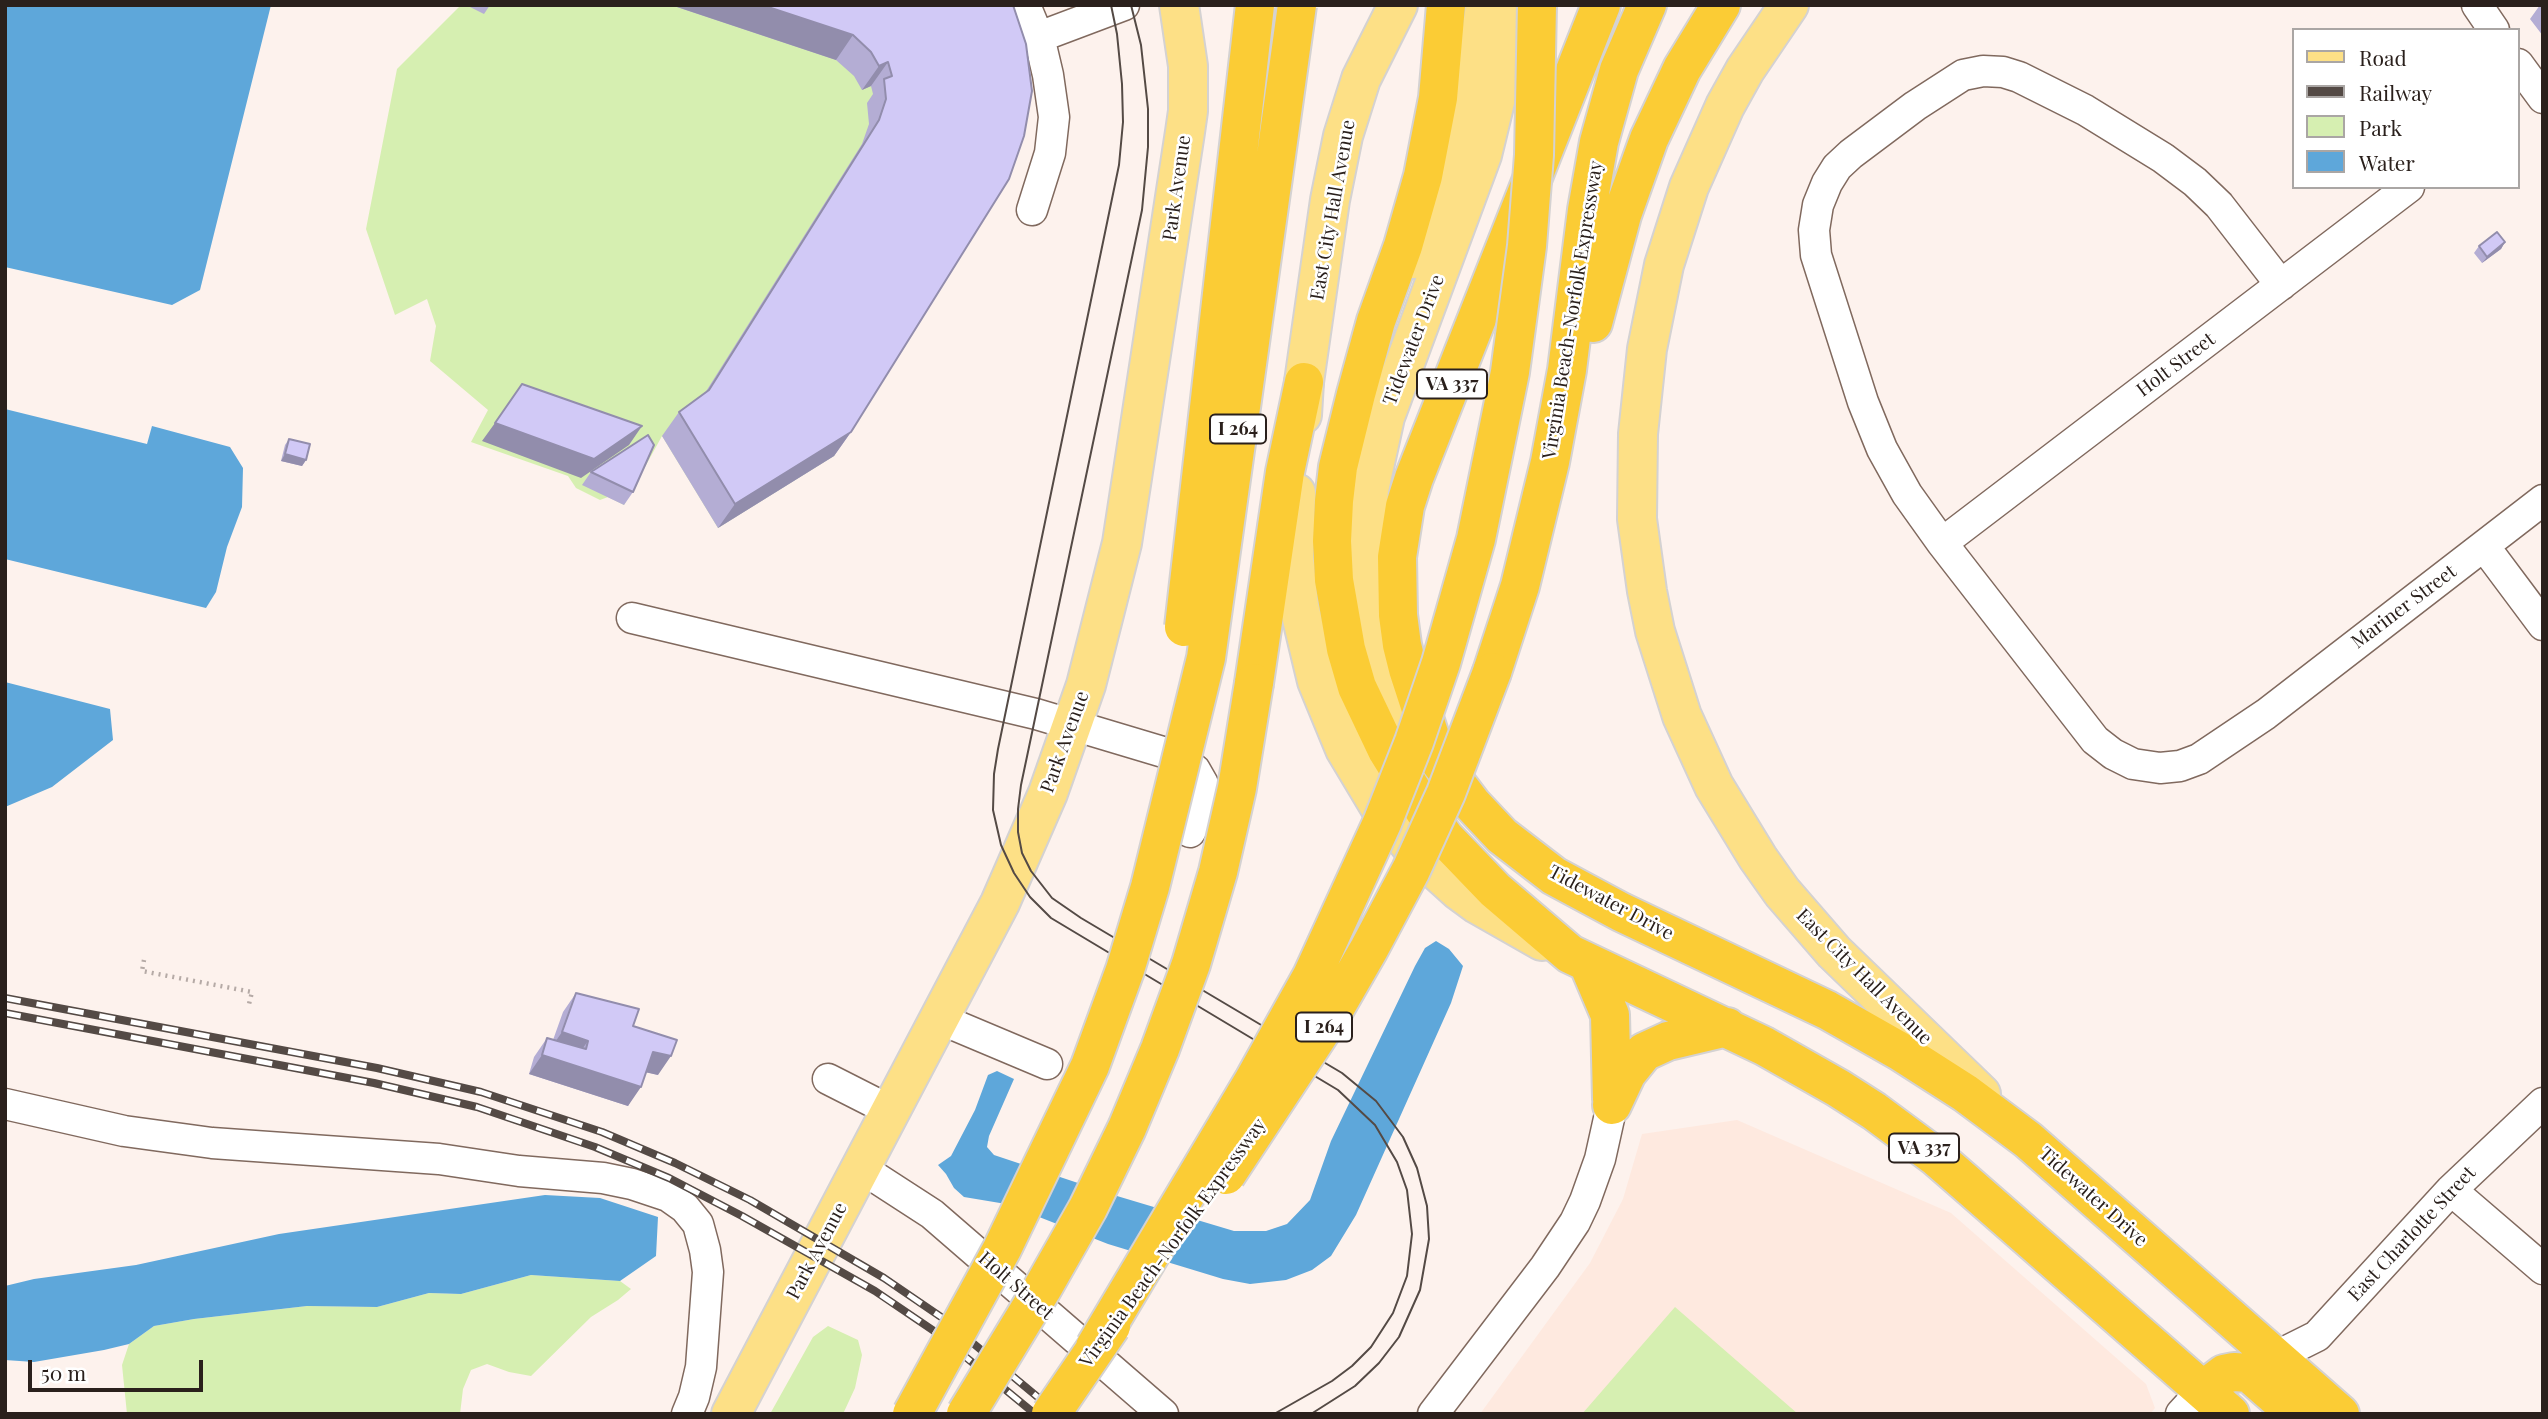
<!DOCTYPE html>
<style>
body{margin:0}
#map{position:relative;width:2548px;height:1419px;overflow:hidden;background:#fdf2ed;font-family:"Playfair Display",serif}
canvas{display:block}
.frame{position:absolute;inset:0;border:7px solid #2a201c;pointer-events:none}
.legend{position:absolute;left:2292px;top:28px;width:228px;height:161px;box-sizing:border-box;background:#fff;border:2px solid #aaa6a4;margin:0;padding:9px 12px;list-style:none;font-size:21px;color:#2a201c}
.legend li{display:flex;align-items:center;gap:14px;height:35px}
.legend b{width:35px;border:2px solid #aaa6a4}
.scale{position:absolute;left:28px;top:1360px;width:175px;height:32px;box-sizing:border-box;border:4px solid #2a201c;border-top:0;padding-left:9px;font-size:21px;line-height:24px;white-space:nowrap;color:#2a201c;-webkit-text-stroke:5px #fff;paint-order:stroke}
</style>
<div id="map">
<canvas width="2548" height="1419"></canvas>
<div class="frame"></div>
<ul class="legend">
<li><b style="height:9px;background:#fde086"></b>Road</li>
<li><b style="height:9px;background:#544a45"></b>Railway</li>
<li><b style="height:19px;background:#d6efb1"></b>Park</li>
<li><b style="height:19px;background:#5ea7da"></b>Water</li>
</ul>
<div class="scale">50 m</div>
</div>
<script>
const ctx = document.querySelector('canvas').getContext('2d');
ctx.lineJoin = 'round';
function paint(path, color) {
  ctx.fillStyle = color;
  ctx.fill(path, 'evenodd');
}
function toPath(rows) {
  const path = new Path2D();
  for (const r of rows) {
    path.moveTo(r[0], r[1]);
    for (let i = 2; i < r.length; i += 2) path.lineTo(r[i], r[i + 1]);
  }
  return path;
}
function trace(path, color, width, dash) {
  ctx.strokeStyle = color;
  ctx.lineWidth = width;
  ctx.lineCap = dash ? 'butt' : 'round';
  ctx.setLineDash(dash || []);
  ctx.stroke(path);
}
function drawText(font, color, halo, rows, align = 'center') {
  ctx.font = font + ' "Playfair Display",serif';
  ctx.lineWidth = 5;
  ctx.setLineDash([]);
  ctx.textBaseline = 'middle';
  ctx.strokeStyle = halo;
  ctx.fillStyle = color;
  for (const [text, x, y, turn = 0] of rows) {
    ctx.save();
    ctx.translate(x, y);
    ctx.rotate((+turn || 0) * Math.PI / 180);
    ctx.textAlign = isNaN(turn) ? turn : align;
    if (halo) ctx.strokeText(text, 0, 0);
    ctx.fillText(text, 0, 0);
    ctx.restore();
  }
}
paint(toPath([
 [1737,1120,1951,1213,2146,1384,2155,1408,2150,1414,1480,1414,1590,1263,1623,1199,1642,1134]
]), '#fee9df');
paint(toPath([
 [461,5,981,5,992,203,834,456,718,528,662,436,624,505,608,497,600,500,576,488,568,476,471,442,488,410,430,361,436,326,427,299,395,315,366,229,397,69],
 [531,1275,620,1281,631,1289,618,1300,591,1317,531,1376,509,1372,487,1364,471,1370,463,1389,460,1414,127,1414,122,1365,129,1344,154,1326,194,1319,307,1306,377,1307,429,1293,461,1294],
 [1675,1307,1798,1414,1582,1414],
 [828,1326,858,1340,862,1355,855,1388,843,1414,770,1414,813,1337]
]), '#d6efb1');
paint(toPath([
 [5,5,271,5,200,290,172,305,5,267],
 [5,409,147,444,152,426,230,447,243,468,242,507,227,547,216,592,206,608,5,559],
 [5,682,110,709,113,740,52,787,5,807],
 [1436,941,1449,949,1463,966,1451,1003,1356,1215,1331,1256,1312,1270,1286,1280,1250,1284,1223,1279,1108,1244,1006,1204,964,1197,954,1188,946,1174,938,1165,951,1156,975,1110,988,1075,997,1071,1014,1079,989,1136,987,1147,994,1155,1117,1196,1234,1231,1266,1231,1287,1224,1310,1200,1331,1141,1415,966,1425,948],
 [545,1195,600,1198,658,1217,656,1256,620,1281,531,1275,461,1294,429,1293,377,1307,307,1306,194,1319,154,1326,129,1344,104,1350,34,1362,5,1360,5,1286,34,1279,136,1265,279,1234]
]), '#5ea7da');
const minor = toPath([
 [1025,5,1040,41,1048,75,1054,117,1050,153,1032,210],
 [2477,5,2494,30],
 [1039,37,1124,5],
 [2518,64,2543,98],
 [2281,285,2219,205,2195,182,2163,158,2085,110,2019,77,2003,72,1983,71,1963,75,1915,106,1851,154,1837,167,1827,183,1818,205,1814,230,1816,255,1863,402,1882,449,1907,494,1942,543,2095,740,2113,754,2133,764,2160,768,2180,766,2199,759,2266,714,2543,500],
 [1942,543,2409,187],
 [2484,546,2543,625],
 [632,618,1036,714,1173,755,1195,770,1203,784,1202,811,1190,832],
 [940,1019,1047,1064],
 [828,1079,891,1111],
 [5,1104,124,1131,212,1143,439,1159,519,1171,603,1178,632,1184,668,1196,685,1208,698,1224,705,1250,708,1272,701,1367,694,1397,687,1414],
 [861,1168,932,1214,1163,1414],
 [2451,1190,2543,1269],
 [2275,1357,2317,1336,2451,1190,2543,1103],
 [1433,1414,1545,1267,1575,1222,1585,1201,1600,1159,1612,1105],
 [2181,1414,2203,1390]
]);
const major = toPath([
 [1789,5,1745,70,1725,106,1689,187,1664,265,1647,349,1638,434,1637,519,1647,591,1655,631,1682,716,1714,786,1758,858,1782,892,1834,952,1981,1094],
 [1414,259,1449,168,1459,130,1478,54,1485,7],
 [1302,415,1304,382,1330,200,1343,136,1361,79,1398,5],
 [1296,493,1294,557,1299,606,1317,681,1345,749,1381,809,1416,852,1458,890,1477,904,1542,941],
 [1410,719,1386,663,1373,616,1367,565,1367,515,1369,490,1385,417,1482,155,1499,85,1510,5],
 [731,1414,1000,903,1048,793,1086,685,1122,543,1185,132,1188,111,1188,66,1179,5]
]);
const highway = toPath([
 [1446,5,1438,98,1423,176,1403,246,1376,321,1356,394,1338,467,1334,501,1332,541,1334,580,1346,649,1357,687,1387,750,1424,810,1445,838,1495,890,1570,954,1764,1046,1838,1088,1874,1111,1936,1157,1967,1184,2230,1414],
 [1601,5,1414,478,1405,506,1397,557,1398,615,1402,645,1408,669,1437,758,1472,804,1502,836,1554,876,1621,912,1827,1010,1901,1052,1965,1093,2028,1140,2340,1414],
 [1593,323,1622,215,1649,139,1682,69,1721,5],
 [1492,672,1520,586,1550,462,1567,370,1587,210,1599,142,1619,70,1647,5],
 [1254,683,1285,472,1304,382],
 [1588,963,1610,1015,1612,1099],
 [1612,1105,1627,1073,1644,1052,1668,1041,1727,1027],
 [2203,1390,2224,1374,2234,1372,2249,1373,2296,1414]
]);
trace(minor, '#80695e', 33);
trace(major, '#d4d2d2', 42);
trace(highway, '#d4d2d2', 42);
trace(toPath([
 [144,960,142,971,252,992,248,1008]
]), '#b5aaa6', 4.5, [2, 5]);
trace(minor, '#fff', 30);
trace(major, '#fde086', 38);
trace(highway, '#fbcc35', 38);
trace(toPath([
 [1111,5,1117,34,1122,84,1123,122,1119,165,998,749,994,774,993,810,1001,845,1014,873,1030,897,1051,918,1338,1090,1375,1125,1397,1162,1407,1190,1412,1234,1407,1276,1393,1313,1371,1347,1352,1366,1332,1381,1274,1414],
 [1131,5,1141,45,1148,109,1148,147,1142,210,1021,785,1018,809,1018,832,1022,853,1031,871,1052,898,1081,918,1342,1073,1376,1101,1403,1137,1417,1168,1427,1206,1429,1239,1420,1290,1399,1337,1379,1363,1355,1386,1311,1414]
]), '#544a45', 2);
const rail = toPath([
 [5,998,377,1068,481,1092,602,1132,675,1163,750,1200,884,1278,944,1319,1058,1414],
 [5,1013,374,1083,477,1107,595,1147,669,1178,742,1216,875,1291,934,1331,1035,1414]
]);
trace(rail, '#544a45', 8);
trace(rail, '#fff', 5, [16]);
const highwayBridge = toPath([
 [1184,627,1255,5],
 [1226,1175,1327,1022,1369,949,1411,870,1446,793,1492,672],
 [1095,1347,1254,1080,1312,976,1382,823,1414,742,1441,663,1476,539,1510,372,1527,246,1534,155,1537,5],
 [912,1414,1002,1249,1090,1066,1125,970,1150,887,1206,658,1297,5],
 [966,1414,1042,1289,1088,1208,1127,1128,1160,1049,1191,964,1218,872,1237,788,1254,683],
 [1051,1414,1111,1326]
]);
trace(highwayBridge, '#d4d2d2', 42, []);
trace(highwayBridge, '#fbcc35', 38);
paint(toPath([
 [466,5,490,5,484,14],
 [671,5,1013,5,851,432,834,456,718,528,662,436,679,412,705,393,862,144,869,124,867,103,873,94,871,86,862,90,854,76,836,60],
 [2540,5,2543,5,2543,36,2530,19],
 [2505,242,2501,249,2482,263,2474,253,2479,246],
 [289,439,306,460,302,466,281,461,285,445],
 [591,472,633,492,624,505,582,485],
 [576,993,633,1026,658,1075,646,1072,628,1106,529,1074,534,1057,547,1038,553,1040,563,1012]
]), '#b4add4');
paint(toPath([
 [671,5,762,5,853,35,836,60],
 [888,62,871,86,862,90,879,66],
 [2505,242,2501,249,2482,263,2487,257],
 [495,423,642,426,629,445,581,478,482,441],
 [851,432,834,456,718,528,735,504],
 [285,454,306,460,302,466,281,461],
 [562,1032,588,1041,575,1059,549,1051],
 [653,1052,671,1056,658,1075,640,1071],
 [542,1055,641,1087,628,1106,529,1074]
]), '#928dac');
const building = toPath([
 [762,5,1013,5,1026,44,1032,91,1024,136,1009,179,851,432,735,504,679,412,709,390,879,120,886,99,884,79,892,76,888,62,879,66,871,52,853,35,762,5],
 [2497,232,2505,242,2487,257,2479,246,2497,232],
 [522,384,642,426,594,459,495,423,522,384],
 [648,435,654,445,633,492,591,472,648,435],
 [289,439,310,444,306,460,285,454,289,439],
 [576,993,639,1009,633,1026,677,1040,671,1056,653,1052,641,1087,542,1055,547,1038,586,1049,588,1041,562,1032,576,993]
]);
paint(building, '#d1c9f6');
trace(building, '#928dac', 2);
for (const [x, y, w] of [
 [1452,384,70],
 [1238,429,56],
 [1324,1027,56],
 [1924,1148,70]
]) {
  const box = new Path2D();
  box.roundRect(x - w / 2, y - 14.5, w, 29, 5);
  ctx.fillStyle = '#fff';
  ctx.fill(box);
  trace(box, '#2a201c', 2);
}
drawText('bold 18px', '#2a201c', null, [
 ["VA 337",1452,384],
 ["I 264",1238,429],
 ["I 264",1324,1027],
 ["VA 337",1924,1148]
]);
drawText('19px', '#2a201c', '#fff', [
 ["Park Avenue",1177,188,-82],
 ["East City Hall Avenue",1333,210,-80],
 ["Virginia Beach-Norfolk Expressway",1573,310,-81],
 ["Tidewater Drive",1414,340,-69],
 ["Holt Street",2176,365,-37],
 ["Mariner Street",2404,607,-37],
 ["Park Avenue",1065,742,-70],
 ["Tidewater Drive",1611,903,28],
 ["East City Hall Avenue",1864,977,45],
 ["Tidewater Drive",2093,1197,42],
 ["East Charlotte Street",2412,1234,-47],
 ["Virginia Beach-Norfolk Expressway",1173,1243,-54],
 ["Park Avenue",817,1251,-62],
 ["Holt Street",1016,1286,41]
]);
</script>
